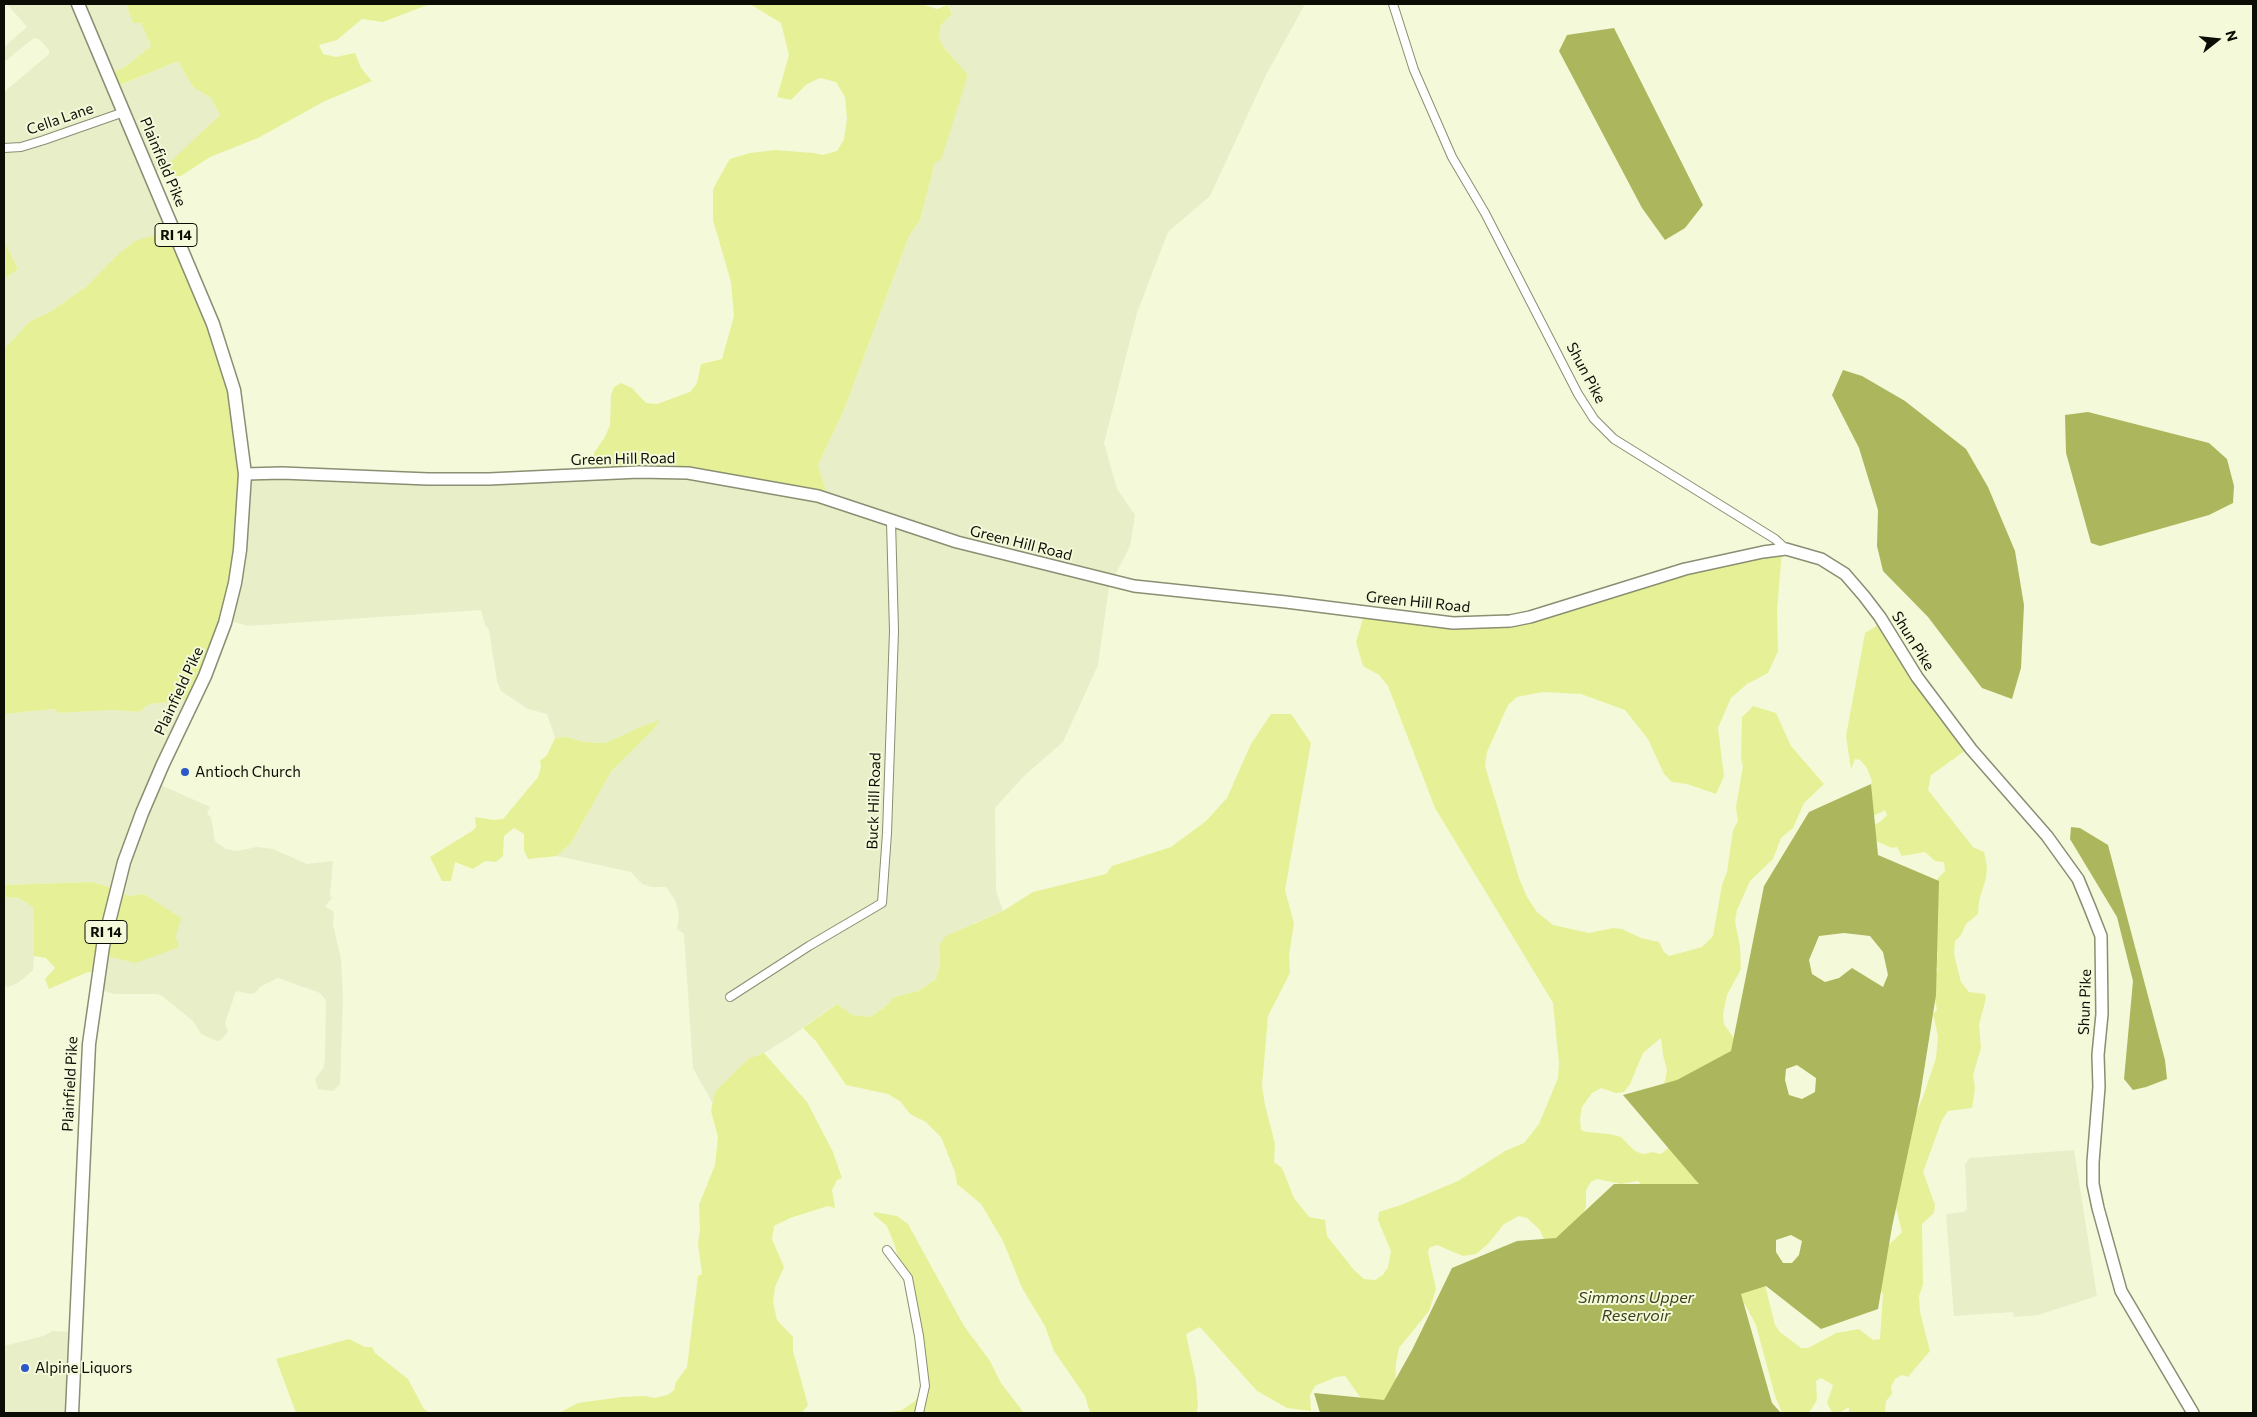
<!DOCTYPE html>
<style>
body{margin:0}
#map{position:relative;width:2257px;height:1417px;overflow:hidden;background:#f4f9da;font-family:Commissioner,sans-serif}
canvas{display:block}
.frame{position:absolute;inset:0;border:5px solid #0c0e05;pointer-events:none}
.north{position:absolute;left:2192px;top:15px;width:50px;height:50px;-webkit-text-stroke:4px #f4f9da;paint-order:stroke;rotate:74deg;font-size:14px;font-weight:700;line-height:20px;text-align:center;color:#0c0e05}
.north::after{content:'';display:block;margin:auto;width:18px;height:22px;background:#0c0e05;clip-path:polygon(50% 0,100% 100%,50% 72%,0 100%)}
</style>
<div id="map">
<canvas width="2257" height="1417"></canvas>
<div class="frame"></div>
<div class="north">N</div>
</div>
<script>
const ctx = document.querySelector('canvas').getContext('2d');
ctx.lineJoin = 'round';
function paint(path, color) {
  ctx.fillStyle = color;
  ctx.fill(path, 'evenodd');
}
function toPath(rows) {
  const path = new Path2D();
  for (const r of rows) {
    path.moveTo(r[0], r[1]);
    for (let i = 2; i < r.length; i += 2) path.lineTo(r[i], r[i + 1]);
  }
  return path;
}
function trace(path, color, width, dash) {
  ctx.strokeStyle = color;
  ctx.lineWidth = width;
  ctx.lineCap = dash ? 'butt' : 'round';
  ctx.setLineDash(dash || []);
  ctx.stroke(path);
}
function drawText(font, color, halo, rows, align = 'center') {
  ctx.font = font + ' Commissioner,sans-serif';
  ctx.lineWidth = 4;
  ctx.setLineDash([]);
  ctx.textBaseline = 'middle';
  ctx.strokeStyle = halo;
  ctx.fillStyle = color;
  for (const [text, x, y, turn = 0] of rows) {
    ctx.save();
    ctx.translate(x, y);
    ctx.rotate((+turn || 0) * Math.PI / 180);
    ctx.textAlign = isNaN(turn) ? turn : align;
    if (halo) ctx.strokeText(text, 0, 0);
    ctx.fillText(text, 0, 0);
    ctx.restore();
  }
}
paint(toPath([
 [7,4,126,4,133,22,141,23,151,46,125,67,107,75,114,88,178,61,193,87,211,98,220,115,178,157,150,176,172,230,116,256,87,286,50,312,30,321,4,349,4,279,17,270,17,267,4,240,4,92,49,54,49,50,39,39,34,38,4,62,4,47,27,27],
 [950,4,1305,4,1266,75,1210,196,1168,232,1137,313,1104,443,1117,489,1135,515,1130,546,1109,587,1098,665,1063,742,1024,776,995,808,996,891,1003,911,974,923,939,945,940,964,936,979,918,991,894,997,886,1006,870,1017,852,1015,836,1004,790,1037,759,1056,748,1059,713,1104,693,1068,684,934,677,929,679,914,675,900,666,887,651,887,642,884,631,872,557,856,571,843,611,772,653,730,659,721,640,727,607,743,584,742,566,737,555,738,547,714,528,709,501,691,497,681,489,630,485,625,481,610,248,626,224,619,244,478,431,480,659,472,828,497,818,465,844,410,909,236,920,221,935,162,968,76,945,49,939,38,941,25,952,14,949,6],
 [190,700,154,782,210,807,207,814,211,817,215,841,226,849,237,851,257,847,273,849,307,864,333,861,330,896,341,903,332,898,325,906,334,912,333,925,341,959,343,997,340,1084,333,1091,318,1089,315,1079,324,1067,325,1054,326,1000,320,993,278,978,261,986,255,993,250,994,236,991,225,1023,228,1032,221,1040,217,1041,201,1034,193,1021,162,996,157,994,115,994,95,989,101,955,153,956,179,947,176,936,144,894,128,896,115,888,91,882,4,885,4,714,54,709,59,713,113,710,139,712,149,704],
 [4,897,19,898,33,906,34,956,33,970,18,983,8,987,4,985],
 [2074,1150,2097,1296,2038,1315,2014,1317,2013,1312,1954,1316,1946,1214,1964,1212,1967,1209,1965,1164,1970,1158],
 [53,1331,72,1332,70,1413,4,1413,4,1346,43,1336]
]), '#e8eec8');
paint(toPath([
 [126,4,430,4,383,22,362,19,337,40,319,45,323,54,336,57,355,53,361,68,372,81,323,102,258,138,210,157,181,176,173,176,168,164,220,115,211,98,193,87,178,61,113,88,107,75,125,67,151,46,141,23,133,23],
 [750,4,921,4,937,9,948,5,952,14,941,25,939,38,945,49,968,75,941,160,935,162,920,221,909,236,844,410,818,465,828,497,708,475,595,473,594,453,605,437,610,425,611,395,614,387,621,383,632,388,646,403,657,404,690,392,697,383,701,364,722,359,734,316,731,282,713,220,713,189,728,162,730,159,750,153,775,150,814,153,823,155,837,151,844,139,847,119,845,97,836,82,820,78,807,84,791,100,777,97,789,55,781,23],
 [172,230,222,350,244,467,233,586,190,700,149,704,139,712,113,710,59,713,54,709,4,714,4,349,30,321,50,312,87,286,116,256,135,241],
 [4,240,17,267,17,270,4,279],
 [1782,552,1777,610,1778,651,1768,673,1747,684,1731,698,1718,728,1724,776,1716,794,1687,784,1672,782,1664,774,1648,739,1625,710,1581,694,1543,692,1517,697,1508,705,1487,752,1485,766,1519,878,1527,897,1537,912,1553,925,1589,933,1613,928,1622,929,1641,938,1659,942,1664,952,1669,956,1702,947,1713,936,1722,885,1727,872,1733,830,1738,821,1736,807,1743,766,1741,759,1742,717,1753,706,1776,713,1791,746,1824,784,1804,803,1793,828,1781,838,1773,859,1750,881,1737,910,1735,922,1740,946,1741,969,1727,995,1723,1014,1724,1024,1735,1040,1733,1056,1661,1101,1667,1070,1663,1055,1661,1038,1643,1053,1630,1084,1624,1092,1616,1093,1601,1088,1592,1093,1582,1107,1580,1119,1581,1130,1586,1132,1609,1134,1621,1137,1635,1151,1643,1154,1653,1152,1661,1154,1672,1145,1699,1184,1698,1199,1649,1195,1638,1181,1621,1184,1597,1179,1591,1182,1586,1190,1586,1207,1580,1221,1548,1249,1540,1230,1527,1218,1519,1216,1504,1224,1488,1244,1476,1254,1463,1256,1437,1245,1429,1248,1428,1253,1436,1289,1429,1311,1399,1348,1396,1363,1395,1401,1368,1408,1345,1376,1336,1377,1315,1386,1310,1395,1311,1411,1287,1408,1257,1391,1200,1327,1186,1334,1196,1380,1198,1407,1196,1413,1090,1413,1085,1396,1054,1351,1045,1326,1022,1288,1003,1241,981,1204,957,1184,955,1172,941,1137,926,1122,910,1114,901,1102,888,1094,846,1085,815,1040,803,1028,837,1004,852,1015,870,1017,886,1006,894,997,918,991,936,979,940,964,939,945,946,936,1003,911,1033,892,1106,874,1112,866,1171,847,1206,821,1227,798,1251,744,1271,714,1291,714,1311,743,1285,890,1294,923,1289,956,1290,973,1268,1016,1262,1086,1265,1105,1275,1144,1274,1162,1282,1168,1294,1198,1309,1217,1325,1220,1327,1236,1354,1270,1364,1279,1375,1280,1383,1275,1388,1267,1391,1251,1378,1220,1379,1212,1401,1205,1458,1181,1505,1151,1524,1143,1539,1124,1558,1078,1559,1064,1553,1003,1435,808,1388,686,1379,675,1363,666,1356,642,1364,615,1510,621,1706,563],
 [1883,622,1969,748,1931,775,1928,790,1973,847,1984,852,1987,866,1986,878,1979,901,1978,914,1966,924,1961,935,1955,941,1954,954,1961,982,1969,992,1985,994,1986,998,1979,1025,1981,1048,1973,1075,1975,1088,1972,1108,1948,1111,1942,1120,1923,1172,1935,1205,1934,1213,1922,1224,1923,1285,1919,1296,1920,1312,1930,1351,1908,1377,1902,1375,1895,1379,1891,1387,1892,1394,1886,1401,1885,1413,1849,1413,1849,1407,1839,1413,1832,1412,1827,1403,1833,1385,1821,1378,1816,1381,1817,1400,1809,1413,1782,1413,1775,1396,1756,1325,1741,1297,1741,1284,1763,1277,1775,1325,1780,1332,1801,1348,1808,1348,1836,1333,1859,1329,1873,1340,1880,1339,1883,1295,1876,1278,1875,1259,1902,1232,1896,1208,1910,1126,1923,1097,1936,1058,1938,1036,1933,1014,1937,1010,1931,978,1938,970,1935,962,1938,955,1925,892,1945,871,1944,862,1935,861,1925,852,1902,856,1897,847,1892,848,1876,841,1848,838,1880,822,1887,815,1885,810,1869,818,1867,809,1873,805,1868,795,1872,781,1867,768,1860,760,1855,759,1851,769,1846,736,1865,633],
 [660,720,653,730,611,772,571,843,557,856,528,859,524,850,524,834,514,828,504,836,503,856,496,862,485,861,473,869,455,862,451,881,442,881,430,857,472,831,476,827,475,817,494,820,503,819,538,777,541,767,540,761,547,755,555,738,566,737,584,742,606,743,640,727],
 [91,882,114,888,128,896,144,894,181,918,176,936,179,947,136,963,101,955,97,972,88,972,49,989,45,979,55,968,46,958,34,956,33,907,19,898,4,897,4,885],
 [764,1053,807,1102,833,1152,842,1178,837,1180,832,1190,835,1208,828,1206,790,1218,774,1226,772,1239,784,1267,775,1287,773,1302,777,1320,793,1337,793,1351,808,1405,802,1413,559,1413,578,1403,621,1397,645,1396,654,1398,668,1395,674,1390,676,1382,687,1367,698,1276,702,1274,698,1243,700,1229,699,1205,715,1165,718,1137,711,1111,715,1092,748,1059],
 [874,1212,897,1216,908,1224,964,1326,990,1361,1001,1383,1024,1413,884,1413,902,1410,915,1401,925,1387,906,1287,895,1246,887,1226,874,1215],
 [349,1339,365,1347,372,1347,375,1353,408,1379,424,1409,430,1413,296,1413,276,1359]
]), '#e6f197');
paint(toPath([
 [1614,28,1703,205,1685,228,1665,240,1642,208,1559,51,1567,35],
 [1843,370,1862,376,1905,401,1966,449,1988,487,2015,551,2024,605,2021,668,2012,699,1982,688,1928,617,1883,571,1877,546,1878,510,1859,448,1832,395],
 [2088,412,2209,443,2227,459,2234,486,2233,503,2209,515,2100,546,2091,543,2066,453,2065,415],
 [1871,784,1878,855,1939,881,1936,995,1920,1096,1892,1227,1878,1309,1821,1329,1766,1286,1741,1294,1772,1403,1781,1413,1320,1413,1314,1393,1384,1400,1412,1350,1452,1268,1517,1241,1556,1238,1614,1184,1699,1184,1623,1095,1677,1080,1731,1051,1764,886,1809,812],
 [1844,933,1870,936,1883,952,1888,975,1883,987,1852,968,1839,978,1825,982,1812,974,1809,960,1819,936],
 [1797,1065,1816,1078,1815,1092,1802,1099,1789,1095,1785,1080,1786,1069],
 [1791,1235,1802,1241,1799,1255,1792,1263,1783,1263,1776,1252,1776,1240],
 [2071,827,2080,828,2108,845,2165,1060,2167,1079,2146,1087,2133,1090,2124,1079,2133,981,2117,917,2070,839]
]), '#acb65c');
const street = toPath([
 [1393,4,1414,70,1452,157,1485,213,1578,394,1594,419,1614,439,1775,539,1786,549],
 [4,148,21,147,44,140,124,112],
 [730,997,809,946,882,903,887,833,894,631,891,521],
 [887,1250,908,1278,919,1336,925,1386,919,1413]
]);
const secondary = toPath([
 [245,474,282,473,428,479,489,479,639,472,688,473,818,496,957,542,1134,586,1286,602,1453,623,1510,621,1530,617,1685,569,1763,552,1786,549,1821,559,1845,574,1864,596,1880,617,1917,677,1971,749,2047,836,2065,861,2078,879,2090,908,2101,936,2102,1014,2098,1055,2099,1087,2093,1162,2093,1184,2098,1208,2121,1291,2193,1413]
]);
const primary = toPath([
 [72,1413,89,1044,103,946,124,862,142,813,163,764,205,676,225,623,235,583,240,550,245,474,234,390,213,324,78,4]
]);
trace(street, '#8a8e72', 10);
trace(secondary, '#8a8e72', 14);
trace(primary, '#8a8e72', 15);
trace(street, '#fff', 8);
trace(secondary, '#fff', 11);
trace(primary, '#fff', 12);
for (const [x, y, r, color] of [
 [185,772,5,"#2d58c7"],
 [25,1368,5,"#2d58c7"]
]) {
  const dot = new Path2D();
  dot.arc(x, y, r, 0, 2 * Math.PI);
  ctx.fillStyle = color;
  ctx.fill(dot);
  trace(dot, '#f4f9da', 2);
}
for (const [x, y, w] of [
 [176,235,42],
 [106,932,42]
]) {
  const box = new Path2D();
  box.roundRect(x - w / 2, y - 11.5, w, 23, 4);
  ctx.fillStyle = '#f4f9da';
  ctx.fill(box);
  trace(box, '#0c0e05', 1);
}
drawText('bold 14px', '#0c0e05', null, [
 ["RI 14",176,235],
 ["RI 14",106,932]
]);
drawText('15px', '#0c0e05', '#f4f9da', [
 ["Cella Lane",60,119,-19],
 ["Plainfield Pike",163,162,67],
 ["Shun Pike",1586,373,62],
 ["Green Hill Road",623,459,-1],
 ["Green Hill Road",1021,543,14],
 ["Green Hill Road",1418,602,6],
 ["Shun Pike",1913,641,58],
 ["Plainfield Pike",179,691,-65],
 ["Buck Hill Road",874,801,-88],
 ["Shun Pike",2085,1002,-88],
 ["Plainfield Pike",70,1084,-87]
]);
drawText('15px', '#0c0e05', '#f4f9da', [
 ["Antioch Church",195,772],
 ["Alpine Liquors",35,1368]
], 'left');
drawText('italic 16px', '#3c401a', '#f4f9da', [
 ["Simmons Upper",1636,1298],
 ["Reservoir",1636,1316]
]);
</script>
